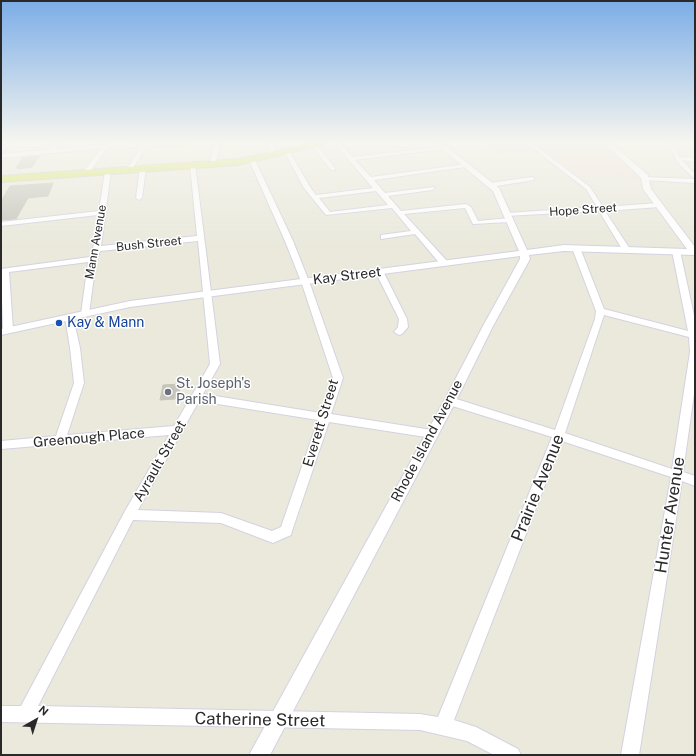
<!DOCTYPE html>
<style>
body{margin:0}
#map{position:relative;width:696px;height:756px;overflow:hidden;background:#eae9dc;font-family:"Public Sans",sans-serif}
canvas{display:block}
.frame{position:absolute;inset:0;border:2px solid #292929;pointer-events:none}
.north{position:absolute;left:16px;top:700px;width:40px;height:40px;-webkit-text-stroke:3px #fff;paint-order:stroke;rotate:39deg;font-size:11px;font-weight:700;line-height:16px;text-align:center;color:#292929}
.north::after{content:'';display:block;margin:auto;width:14px;height:18px;background:#292929;clip-path:polygon(50% 0,100% 100%,50% 72%,0 100%)}
</style>
<div id="map">
<canvas width="696" height="756"></canvas>
<div class="frame"></div>
<div class="north">N</div>
</div>
<script>
const ctx = document.querySelector('canvas').getContext('2d');
ctx.lineJoin = 'round';
function paint(path, color) {
  ctx.fillStyle = color;
  ctx.fill(path, 'evenodd');
}
function toPath(rows) {
  const path = new Path2D();
  for (const r of rows) {
    path.moveTo(r[0], r[1]);
    for (let i = 2; i < r.length; i += 2) path.lineTo(r[i], r[i + 1]);
  }
  return path;
}
function trace(path, color, width, dash) {
  ctx.strokeStyle = color;
  ctx.lineWidth = width;
  ctx.lineCap = dash ? 'butt' : 'round';
  ctx.setLineDash(dash || []);
  ctx.stroke(path);
}
function drawText(font, color, halo, rows, align = 'center') {
  ctx.font = font + ' "Public Sans",sans-serif';
  ctx.lineWidth = 3;
  ctx.setLineDash([]);
  ctx.textBaseline = 'middle';
  ctx.strokeStyle = halo;
  ctx.fillStyle = color;
  for (const [text, x, y, turn = 0] of rows) {
    ctx.save();
    ctx.translate(x, y);
    ctx.rotate((+turn || 0) * Math.PI / 180);
    ctx.textAlign = isNaN(turn) ? turn : align;
    if (halo) ctx.strokeText(text, 0, 0);
    ctx.fillText(text, 0, 0);
    ctx.restore();
  }
}
paint(toPath([
 [483,143,602,143,640,178,621,178,609,171,576,174,542,150,498,154]
]), '#f1e1da');
const building = toPath([
 [40,156,32,167,18,169,19,168,16,168,23,157,40,156],
 [53,183,48,196,28,198,16,219,1,220,1,201,10,186,53,183],
 [181,384,179,394,176,394,175,399,160,400,163,385,181,384]
]);
paint(building, '#c6c5bc');
trace(building, '#c6c5b6', 1);
const minor = toPath([
 [6,143,12,143,1,153,1,148,6,143],
 [54,143,60,143,52,152,48,152,47,151,54,143],
 [105,143,111,143,89,173,85,173,84,172,87,167,105,143],
 [143,143,148,144,132,170,128,170,127,169,143,143],
 [215,143,221,143,215,164,212,166,209,164,215,143],
 [268,143,274,143,274,157,269,156,268,143],
 [334,143,340,143,353,157,445,146,445,148,443,149,355,160,371,177,467,164,468,165,465,167,374,180,385,193,434,187,435,188,432,190,388,196,401,211,466,204,471,207,478,221,509,218,512,220,509,222,473,224,465,208,404,214,447,261,447,265,441,265,415,234,381,239,381,235,411,231,392,208,326,215,304,188,284,151,289,150,310,187,316,195,373,188,334,143],
 [376,191,388,205,330,212,319,198,376,191],
 [526,143,532,143,590,187,603,207,659,203,662,205,659,207,605,211,630,249,626,251,622,249,599,211,505,216,504,215,507,213,597,207,586,189,526,143],
 [668,143,674,143,680,157,695,158,695,162,682,160,695,174,695,179,678,163,668,143],
 [312,144,316,144,335,168,335,170,331,170,312,146,312,144],
 [250,159,255,160,293,241,310,284,343,378,331,414,432,430,436,431,438,434,436,437,432,438,329,422,292,531,291,535,273,543,221,523,133,520,38,706,420,714,438,717,552,437,446,404,445,401,446,398,450,397,555,430,595,319,596,311,572,248,576,246,580,248,604,309,688,331,672,251,676,249,680,251,695,320,695,387,683,472,695,476,695,486,682,481,639,755,621,755,671,477,562,441,454,720,476,727,518,749,521,755,494,755,467,741,420,730,1,722,1,706,21,706,125,511,169,435,1,449,1,441,56,436,74,383,70,348,65,317,69,314,73,317,80,348,84,383,67,435,174,426,210,364,198,241,100,251,96,261,89,314,85,317,81,314,88,262,9,272,13,330,8,333,3,330,1,269,90,257,93,249,98,215,1,226,1,222,99,211,105,171,108,169,111,171,101,246,197,236,190,165,195,164,220,364,203,394,321,413,333,378,302,284,285,241,249,160,250,159],
 [604,315,689,337,690,352,672,469,565,433,604,315],
 [199,401,318,420,281,527,272,531,221,513,138,510,199,401],
 [143,166,146,168,142,198,139,200,136,198,140,168,143,166],
 [532,177,534,178,534,180,490,187,487,185,490,183,532,177],
 [645,177,695,179,695,183,643,180,643,178,645,177],
 [376,269,379,269,383,271,407,319,408,327,402,334,399,335,394,332,398,327,399,319,375,271,376,269]
]);
const tertiary = toPath([
 [137,143,189,143,186,145,107,148,1,158,1,154,107,144,137,143],
 [435,143,442,143,499,188,527,250,564,245,687,249,643,189,641,178,604,143,611,143,648,175,651,189,695,247,695,255,564,251,529,255,530,259,493,326,456,401,270,755,249,755,444,401,483,326,520,259,520,256,130,307,1,335,1,329,130,301,519,251,493,191,435,143]
]);
const primary = toPath([
 [313,143,327,143,323,145,239,165,1,182,1,176,239,159,313,143]
]);
trace(minor, '#d4d2e1', 2);
trace(tertiary, '#d4d2e1', 2);
trace(primary, '#ccc', 2);
paint(minor, '#fff');
paint(tertiary, '#fff');
paint(primary, '#d9e567');
const sky = ctx.createLinearGradient(0, 0, 0, 249);
sky.addColorStop(0, '#7bade7');
sky.addColorStop(0.57, '#f6f5ef');
sky.addColorStop(1, '#f6f5ef00');
ctx.fillStyle = sky;
ctx.fillRect(0, 0, 696, 249);
for (const [x, y, r, color] of [
 [59,323,4,"#1a4fb4"],
 [168,392,4,"#6b7280"]
]) {
  const dot = new Path2D();
  dot.arc(x, y, r, 0, 2 * Math.PI);
  ctx.fillStyle = color;
  ctx.fill(dot);
  trace(dot, '#fff', 1.5);
}
drawText('12px', '#292929', '#fff', [
 ["Hope Street",583,210,-4],
 ["Mann Avenue",96,242,-80],
 ["Bush Street",149,244,-6]
]);
drawText('14px', '#292929', '#fff', [
 ["Kay Street",347,276,-7],
 ["Everett Street",321,423,-73],
 ["Greenough Place",89,438,-5],
 ["Rhode Island Avenue",427,441,-62],
 ["Ayrault Street",160,461,-60]
]);
drawText('14px', '#164399', '#fff', [
 ["Kay & Mann",67,323]
], 'left');
drawText('14px', '#5b616d', '#fff', [
 ["St. Joseph's",176,384],
 ["Parish",176,400]
], 'left');
drawText('17px', '#292929', '#fff', [
 ["Prairie Avenue",538,488,-68],
 ["Hunter Avenue",670,515,-81],
 ["Catherine Street",260,720,1]
]);
</script>
